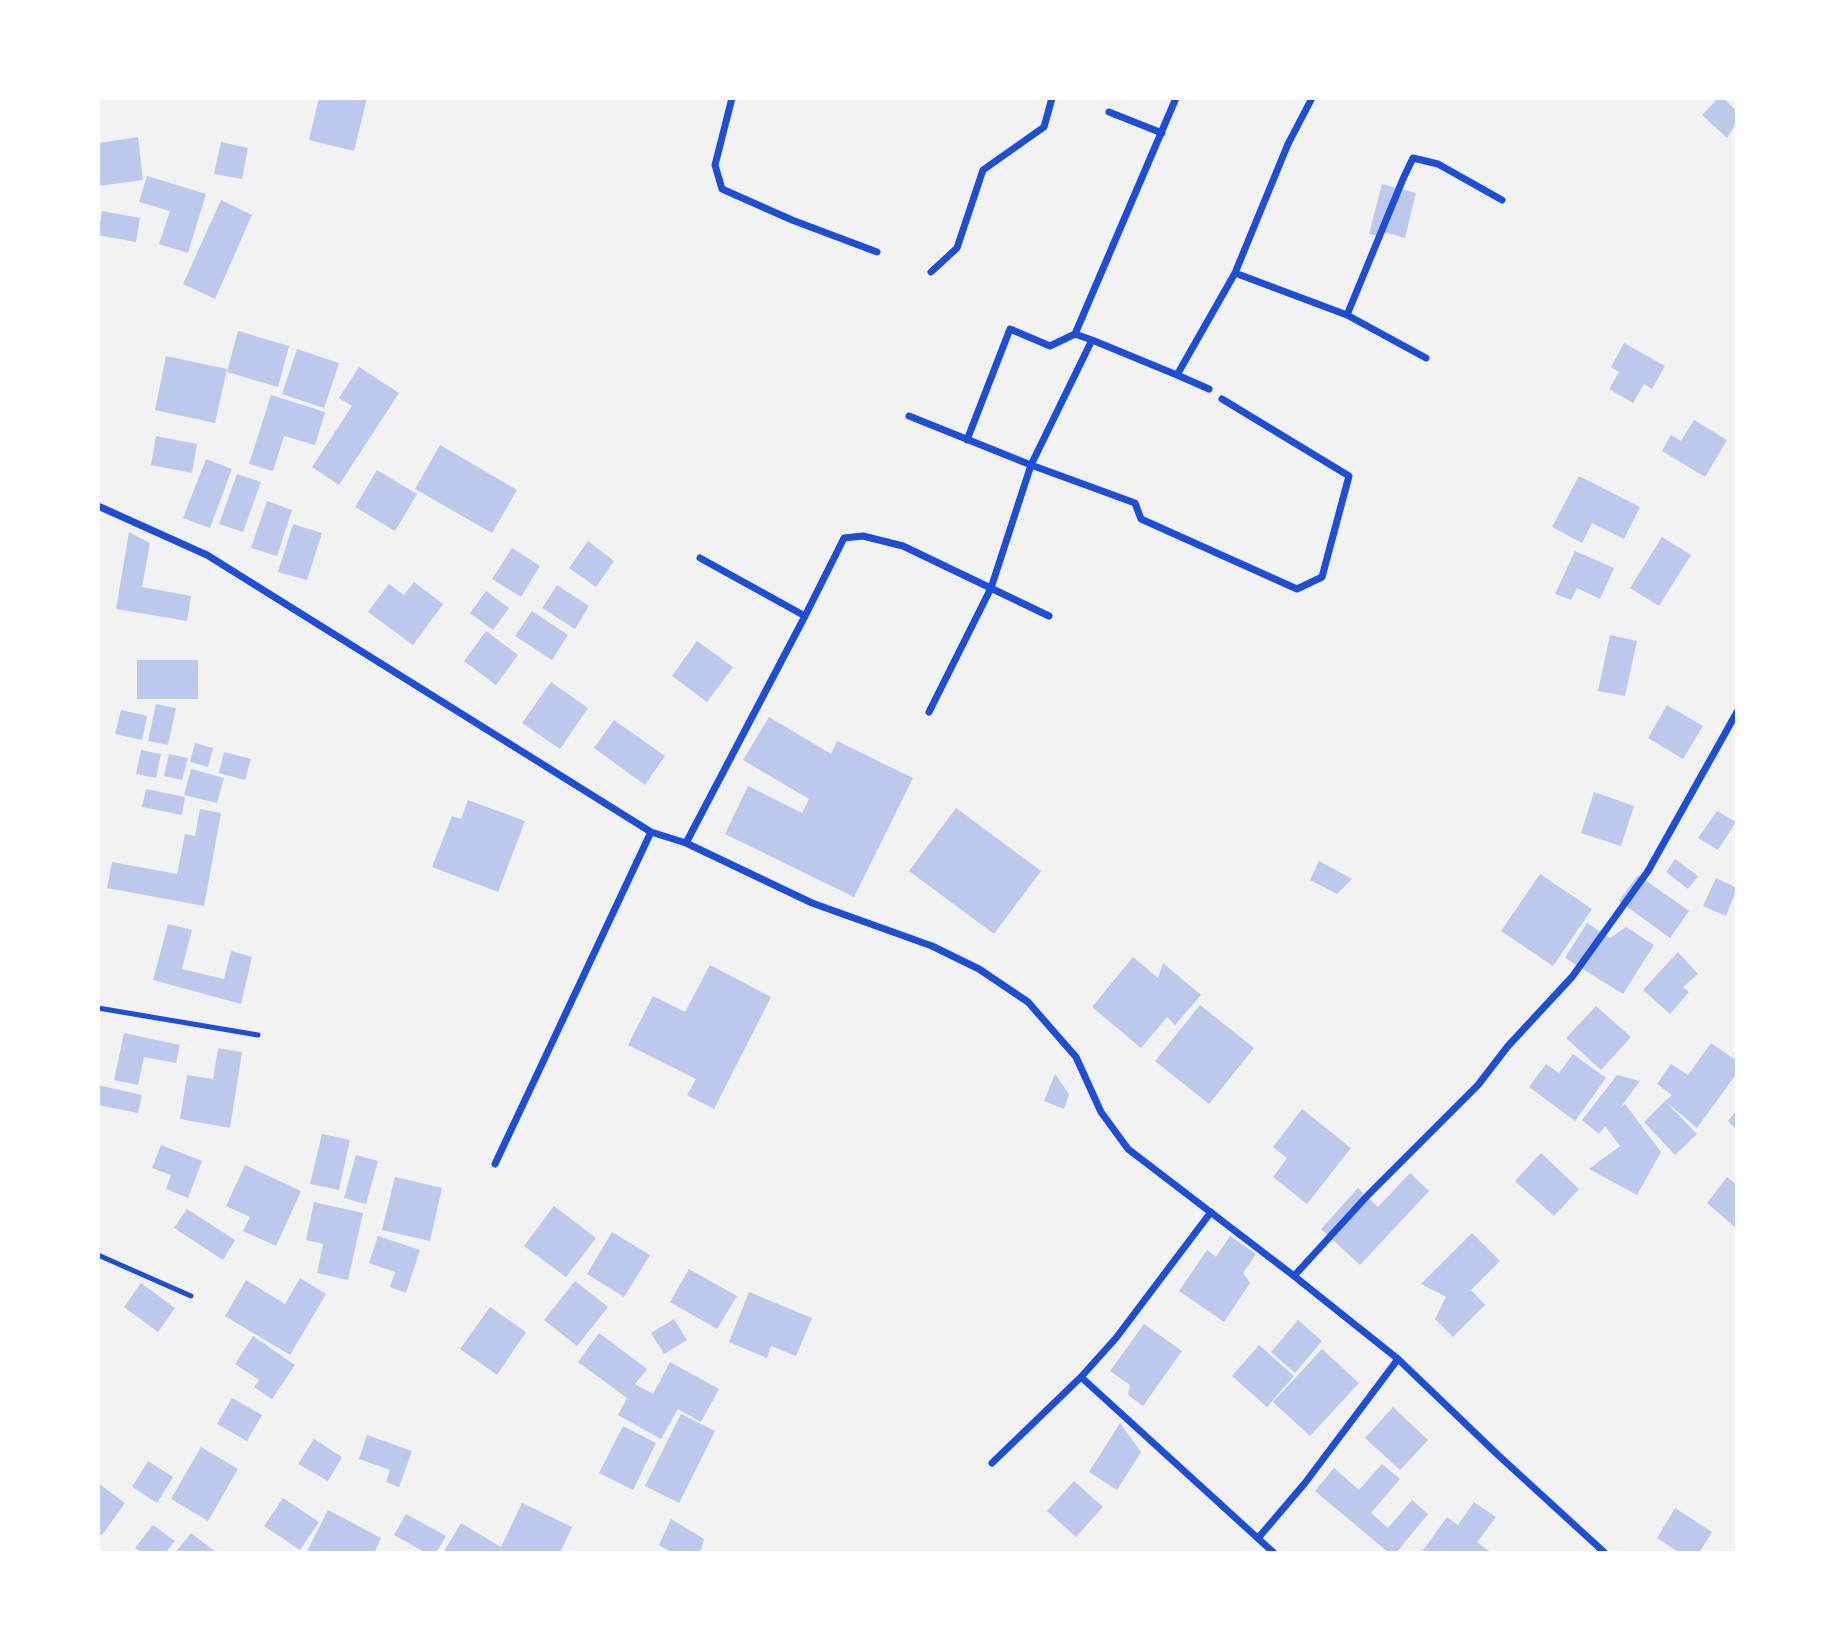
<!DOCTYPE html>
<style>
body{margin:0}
#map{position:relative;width:1835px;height:1651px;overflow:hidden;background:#f2f2f2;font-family:Lato,sans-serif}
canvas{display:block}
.frame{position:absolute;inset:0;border:100px solid #fff;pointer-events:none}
</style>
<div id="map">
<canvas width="1835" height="1651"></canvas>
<div class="frame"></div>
</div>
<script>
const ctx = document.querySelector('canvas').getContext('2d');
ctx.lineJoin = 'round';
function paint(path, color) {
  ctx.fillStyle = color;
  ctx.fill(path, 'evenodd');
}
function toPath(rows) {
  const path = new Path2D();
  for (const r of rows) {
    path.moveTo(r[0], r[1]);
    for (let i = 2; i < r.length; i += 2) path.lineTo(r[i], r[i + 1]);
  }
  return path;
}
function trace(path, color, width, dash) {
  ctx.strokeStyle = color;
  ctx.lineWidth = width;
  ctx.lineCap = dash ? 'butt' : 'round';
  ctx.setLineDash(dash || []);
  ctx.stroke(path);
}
paint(toPath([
 [319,98,367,98,354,151,309,140],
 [1718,98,1723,98,1737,111,1737,122,1727,138,1702,115],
 [138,137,143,180,98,186,98,143],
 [221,142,248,148,242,179,214,174],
 [147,176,206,194,188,253,159,244,170,211,139,202],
 [1382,184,1416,193,1405,238,1383,232,1382,237,1369,234],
 [221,200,252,215,215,299,183,284],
 [102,211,140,218,136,242,98,235],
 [238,331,289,346,278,387,227,372],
 [1624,343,1665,366,1652,389,1644,384,1633,403,1609,389,1619,372,1611,367],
 [297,349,339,363,324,408,282,394],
 [166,356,227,369,215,423,155,410],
 [359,367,399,393,339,485,312,467,352,406,339,398],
 [271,395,325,412,315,445,284,436,273,471,249,464],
 [1694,420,1727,440,1705,477,1662,451,1671,435,1681,441],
 [156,436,197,444,192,473,151,465],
 [440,445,517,490,492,533,415,489],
 [206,459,232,469,210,528,183,518],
 [377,470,417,494,395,531,355,507],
 [237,474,261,482,243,532,219,524],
 [1579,476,1640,507,1624,539,1592,523,1582,543,1552,527],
 [267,501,292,510,277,556,251,548],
 [293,524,322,533,307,580,278,572],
 [129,532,150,543,142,587,191,596,187,621,116,609],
 [1662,537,1691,555,1659,606,1630,588],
 [588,541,614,561,596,587,569,568],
 [512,548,540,566,521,597,492,579],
 [1575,551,1614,568,1600,599,1577,588,1571,600,1555,594],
 [414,582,443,604,413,645,368,612,389,584,404,595],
 [557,585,589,606,575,629,542,608],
 [486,591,509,608,493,630,470,613],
 [532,611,568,635,552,660,515,636],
 [486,631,518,655,496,685,464,661],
 [1610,635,1637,641,1625,696,1598,691],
 [697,641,733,667,707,702,672,676],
 [137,660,198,660,198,699,137,699],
 [551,682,588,708,560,749,522,723],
 [156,704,176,708,168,745,148,741],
 [1667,705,1703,726,1683,759,1648,738],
 [121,710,147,716,142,740,115,734],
 [769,717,831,754,837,741,913,778,854,897,725,834,748,786,802,813,809,799,743,760],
 [614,720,665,756,645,785,594,748],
 [195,743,213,748,208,767,190,762],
 [141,750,161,754,156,778,136,774],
 [224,752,251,759,245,780,219,773],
 [169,754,188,758,182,780,164,776],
 [191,769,224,778,217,803,184,795],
 [146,789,185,797,182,815,142,807],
 [1594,792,1634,806,1621,846,1581,833],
 [468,800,525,821,498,892,432,867,452,816,461,819],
 [956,808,1041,871,994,934,909,871],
 [200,809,221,813,204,906,107,888,112,862,177,874,185,834,195,836],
 [1717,811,1736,822,1718,850,1698,838],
 [1675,859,1698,876,1688,889,1666,872],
 [1319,861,1352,879,1337,894,1310,880],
 [1540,874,1592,909,1553,966,1501,931],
 [1638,875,1689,911,1670,938,1619,901],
 [1716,878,1737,888,1726,916,1703,906],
 [1587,923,1610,938,1626,927,1654,945,1623,994,1565,958],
 [168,924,192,930,182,969,224,979,231,951,252,957,241,1004,153,980],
 [1678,952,1698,974,1683,987,1689,992,1670,1014,1643,990],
 [1133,957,1158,978,1163,963,1201,995,1175,1025,1167,1017,1141,1048,1092,1007],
 [710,965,771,997,714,1109,687,1095,696,1079,628,1045,653,996,685,1012],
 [1200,1005,1254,1048,1209,1104,1155,1061],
 [1596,1006,1631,1037,1601,1070,1566,1038],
 [124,1033,180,1045,176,1063,144,1057,138,1085,114,1080],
 [1711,1043,1737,1061,1737,1073,1697,1128,1665,1101,1672,1095,1657,1084,1671,1064,1688,1075],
 [218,1048,242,1052,230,1128,180,1119,187,1075,213,1079],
 [1573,1054,1606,1078,1575,1121,1529,1087,1546,1064,1559,1073],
 [1055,1074,1069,1094,1064,1109,1044,1101],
 [1617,1075,1640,1081,1620,1108,1625,1104,1661,1152,1637,1195,1589,1169,1620,1146,1605,1126,1599,1134,1582,1120],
 [98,1085,142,1095,138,1113,98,1105],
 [1665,1101,1697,1134,1675,1155,1644,1122],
 [1302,1109,1351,1148,1307,1204,1273,1177,1287,1158,1273,1147],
 [1737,1109,1737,1130,1728,1121],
 [322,1134,350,1140,339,1190,310,1184],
 [161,1145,202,1161,188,1198,166,1189,171,1175,152,1168],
 [1541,1153,1579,1189,1554,1216,1515,1181],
 [356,1155,378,1161,366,1204,344,1198],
 [245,1165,301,1191,276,1246,243,1231,250,1217,226,1206],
 [1410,1173,1429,1191,1360,1265,1321,1229,1358,1188,1378,1207],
 [395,1177,442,1188,430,1241,382,1230],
 [1727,1177,1737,1185,1737,1229,1707,1203],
 [314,1202,363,1213,348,1280,317,1273,323,1244,306,1240],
 [554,1206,596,1238,566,1277,524,1246],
 [187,1209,235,1240,223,1260,174,1228],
 [612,1232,650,1255,624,1297,587,1274],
 [1472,1233,1500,1261,1471,1290,1485,1305,1453,1337,1435,1319,1446,1297,1421,1284],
 [378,1236,420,1250,406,1293,390,1287,395,1272,369,1263],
 [1230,1236,1256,1254,1243,1273,1250,1283,1224,1322,1179,1291,1207,1250,1216,1257],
 [689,1269,737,1296,717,1329,670,1302],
 [300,1278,326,1294,290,1355,225,1316,246,1280,285,1304],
 [575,1281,608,1307,577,1346,544,1320],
 [141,1283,175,1308,158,1332,124,1307],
 [749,1292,812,1318,796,1356,771,1346,767,1358,729,1342],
 [490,1307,526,1332,497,1375,460,1349],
 [674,1319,687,1340,664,1354,651,1333],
 [1298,1320,1322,1341,1295,1373,1271,1352],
 [1144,1324,1182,1351,1143,1406,1128,1395,1130,1385,1110,1371],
 [599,1333,647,1369,635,1384,653,1394,670,1362,719,1389,701,1422,678,1409,661,1439,618,1415,627,1398,578,1362],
 [253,1336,295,1365,272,1399,254,1387,259,1380,235,1364],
 [1259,1345,1294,1376,1267,1407,1232,1376],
 [1322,1349,1359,1383,1310,1436,1273,1402],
 [232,1398,262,1415,247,1441,217,1424],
 [1393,1407,1428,1440,1400,1470,1365,1438],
 [681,1414,715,1431,679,1503,645,1486],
 [1120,1423,1141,1452,1117,1490,1089,1472],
 [623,1426,656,1443,633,1490,599,1473],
 [367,1435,412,1451,399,1487,386,1482,390,1470,359,1459],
 [314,1439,342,1457,328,1481,298,1464],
 [201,1447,238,1469,208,1521,171,1499],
 [148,1461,173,1477,157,1503,132,1487],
 [1382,1464,1400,1479,1371,1513,1388,1528,1412,1500,1428,1514,1396,1553,1389,1553,1315,1491,1334,1468,1359,1490],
 [1074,1481,1103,1507,1076,1537,1047,1511],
 [98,1483,125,1503,102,1535,98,1532],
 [283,1498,319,1522,300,1550,264,1526],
 [1474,1502,1496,1517,1477,1542,1492,1553,1421,1553,1447,1517,1458,1525],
 [522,1503,572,1527,560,1553,443,1553,461,1523,501,1547],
 [1675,1508,1712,1532,1699,1553,1680,1553,1657,1538],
 [328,1510,381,1538,374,1553,306,1553],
 [406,1514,446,1536,436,1553,426,1553,394,1535],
 [671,1519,704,1539,700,1553,673,1553,659,1545],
 [153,1525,175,1541,165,1553,142,1553,135,1548],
 [191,1533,217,1553,175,1553]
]), '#bdc9ec');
trace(toPath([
 [98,1008,258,1035],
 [98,1255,191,1296]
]), '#1d4ed8', 5);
trace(toPath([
 [732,98,715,165,722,189,792,220,877,252],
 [1109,112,1162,133],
 [931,272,957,248,983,170,1044,127,1052,98],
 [1235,273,1347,315,1426,358],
 [1347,315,1403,179,1413,158,1438,164,1502,200],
 [1075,334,1176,98],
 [1177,375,1209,389],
 [909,416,1031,465,1135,503,1141,519,1297,589,1322,577,1349,476,1222,399],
 [967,440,1010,329,1050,346,1075,334,1092,340],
 [98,506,207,555,651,832,686,843,812,903,932,946,979,969,1028,1002,1076,1057,1101,1112,1128,1149,1294,1276,1398,1359,1498,1455,1605,1553],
 [700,558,805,616],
 [929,712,991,588,1031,465,1092,340,1177,375,1235,273,1288,144,1312,98],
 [686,843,805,616,844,538,863,536,903,546,1049,616],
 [495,1164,651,832],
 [1294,1276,1368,1195,1478,1085,1508,1046,1572,977,1648,871,1737,712],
 [1081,1377,1274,1553],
 [992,1463,1081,1377,1116,1338,1211,1212],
 [1259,1537,1305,1483,1398,1359]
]), '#1d4ed8', 7);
</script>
